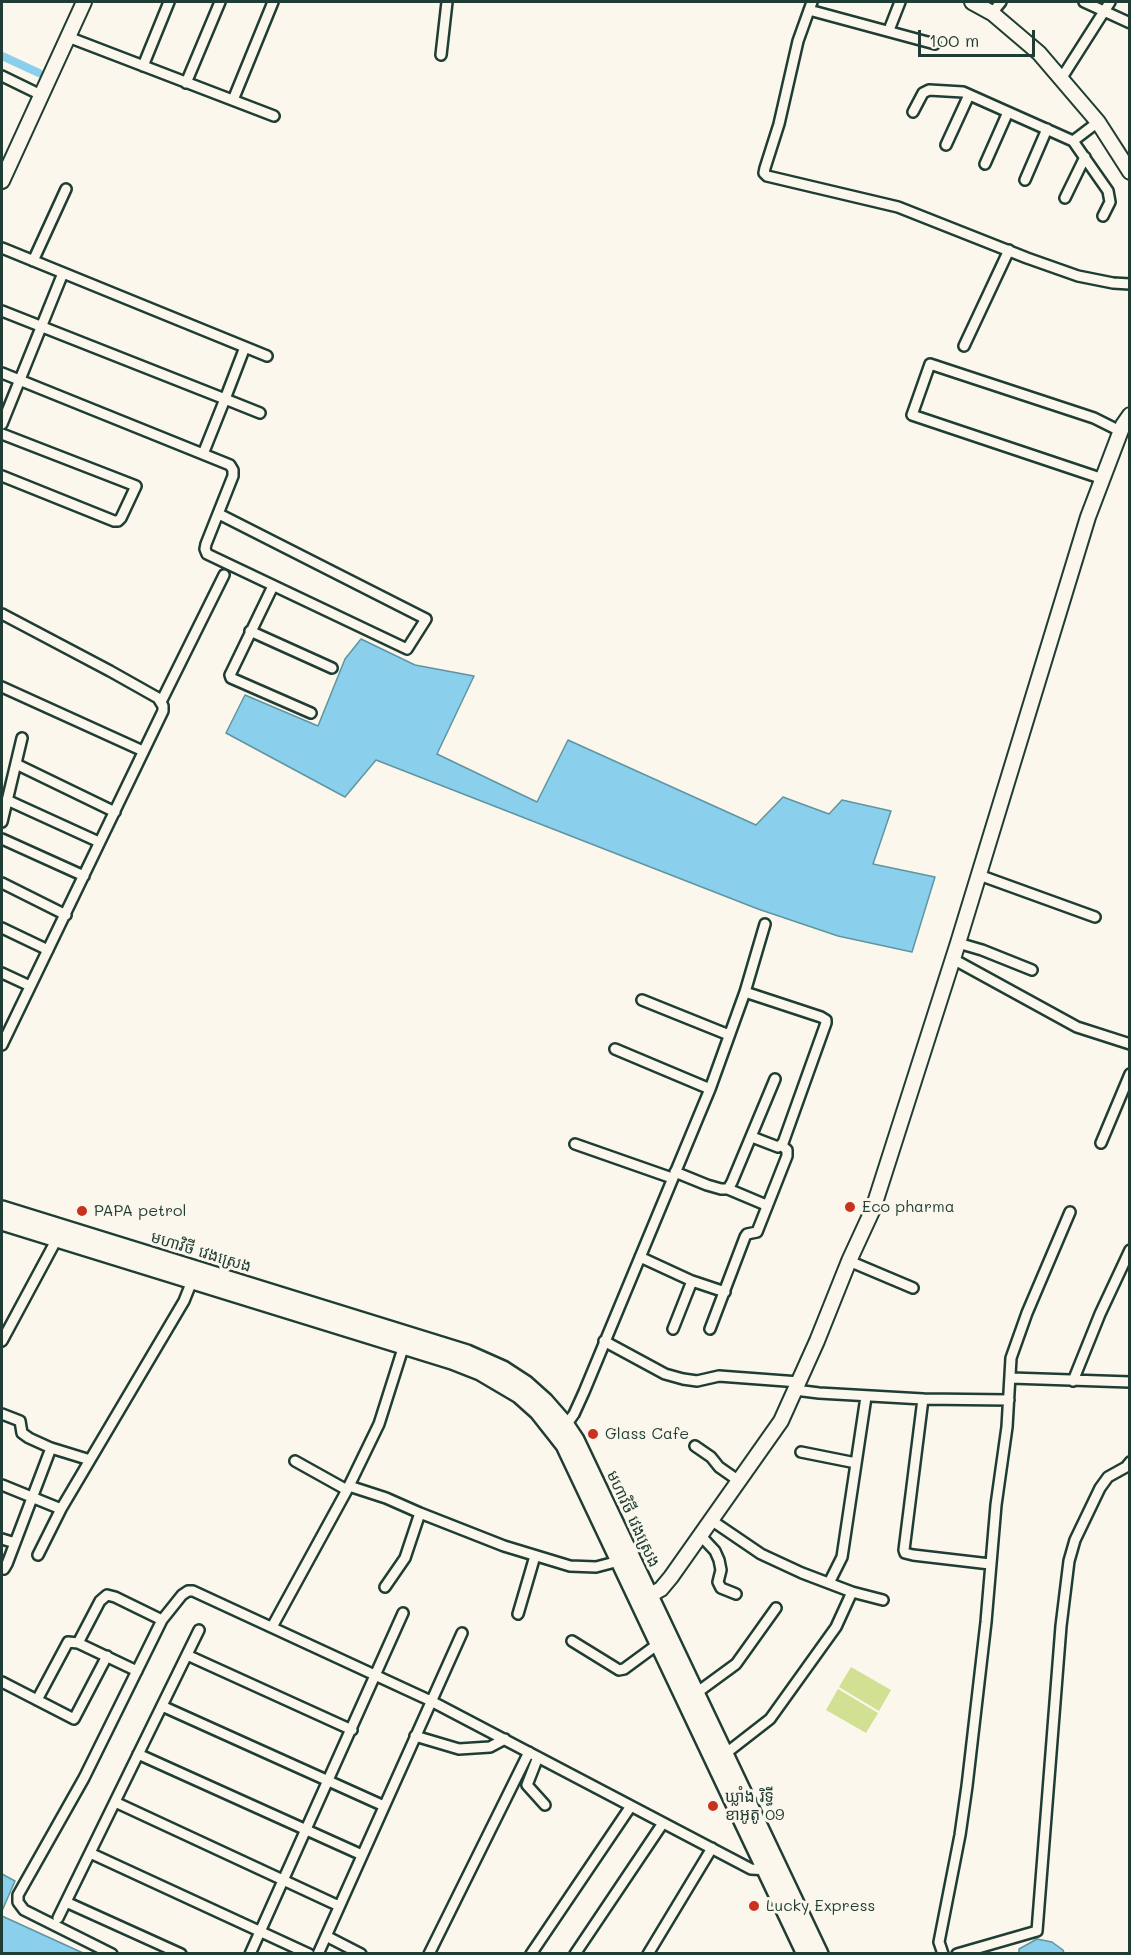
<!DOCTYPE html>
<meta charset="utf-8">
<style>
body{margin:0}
#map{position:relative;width:1131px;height:1955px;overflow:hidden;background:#fbf7ec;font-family:Mali,sans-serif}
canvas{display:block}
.frame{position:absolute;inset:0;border:3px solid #1f3d34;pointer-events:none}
.scale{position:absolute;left:918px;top:30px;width:117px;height:27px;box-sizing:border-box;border:3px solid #1f3d34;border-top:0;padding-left:8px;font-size:18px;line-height:21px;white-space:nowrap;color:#1f3d34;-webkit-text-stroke:4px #fbf7ec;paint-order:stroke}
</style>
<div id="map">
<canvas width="1131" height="1955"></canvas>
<div class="frame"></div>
<div class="scale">100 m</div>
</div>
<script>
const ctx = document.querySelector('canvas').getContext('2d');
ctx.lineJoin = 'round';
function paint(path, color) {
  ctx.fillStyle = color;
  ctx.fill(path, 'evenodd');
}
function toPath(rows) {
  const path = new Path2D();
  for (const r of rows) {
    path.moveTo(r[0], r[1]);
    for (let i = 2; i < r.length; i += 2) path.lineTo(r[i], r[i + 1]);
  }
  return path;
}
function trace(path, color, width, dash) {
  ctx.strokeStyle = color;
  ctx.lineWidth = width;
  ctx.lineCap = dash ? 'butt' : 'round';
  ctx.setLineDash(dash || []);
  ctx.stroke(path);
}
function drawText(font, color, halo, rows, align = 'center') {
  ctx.font = font + ' Mali,"Noto Sans Khmer",sans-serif';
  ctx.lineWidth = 6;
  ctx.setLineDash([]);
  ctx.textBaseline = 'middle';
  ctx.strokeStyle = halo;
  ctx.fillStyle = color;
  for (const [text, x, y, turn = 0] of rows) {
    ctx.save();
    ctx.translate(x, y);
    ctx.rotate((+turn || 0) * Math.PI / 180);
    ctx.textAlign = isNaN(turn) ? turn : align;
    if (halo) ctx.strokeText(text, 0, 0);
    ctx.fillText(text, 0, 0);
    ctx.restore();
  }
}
paint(toPath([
 [851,1667,891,1690,879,1711,839,1687],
 [838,1689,878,1713,866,1733,826,1710]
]), '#d1e093');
const water = toPath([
 [361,639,415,665,474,676,437,754,537,802,568,740,756,825,783,797,829,814,842,800,891,811,873,864,935,877,912,952,838,936,758,909,376,760,345,797,226,733,245,695,318,726,345,659,361,639],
 [2,1874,15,1881,2,1911,2,1874],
 [2,1916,83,1953,2,1953,2,1916],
 [1037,1939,1052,1942,1063,1950,1064,1953,1019,1953,1019,1949,1037,1939]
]);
paint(water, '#8acfeb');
trace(water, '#5f95a2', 1.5);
trace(toPath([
 [2,56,39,73]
]), '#8acfeb', 8);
const street = toPath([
 [812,2,798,41,779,124,765,168,764,173,767,176,898,207,1027,258,1078,276,1113,283,1130,284],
 [1084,2,1130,23],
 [809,10,935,44],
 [992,13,1001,2],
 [889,30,900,2],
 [68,37,274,116],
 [441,55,447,2],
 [143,66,169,2],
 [2,76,41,95],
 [1061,79,1110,2],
 [186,83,220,2],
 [233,100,273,2],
 [913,112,923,93,929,90,963,92,1073,141,1098,122],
 [1073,141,1108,191,1110,202,1103,216],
 [946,145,969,95],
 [985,164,1008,112],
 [1025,180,1047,129],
 [1065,198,1085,157],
 [2,248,267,356],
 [33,261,66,189],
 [2,311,225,399,245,347],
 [964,346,1009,250],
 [2,373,230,465,233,470,233,476,206,544,205,549,207,554,407,649,426,619,219,514],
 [2,424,63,273],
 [2,434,136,486,121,518,118,521,114,521,2,476],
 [203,454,225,399,260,413],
 [1103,479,912,415,930,364,1094,418,1120,431],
 [273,586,230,675,231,678,311,713],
 [2,614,110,671,158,698,163,706,163,711,2,1045],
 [250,631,332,668],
 [2,687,143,751],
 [161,702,224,575],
 [16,764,115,812],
 [7,800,99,842],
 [2,822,22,738],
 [2,839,84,876],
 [979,875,1095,917],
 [2,883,66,915],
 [2,928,48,950],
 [958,943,982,950,1032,970],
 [953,959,1077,1027,1130,1044],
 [2,973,30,986],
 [745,992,821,1017,826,1020,826,1023,783,1143,778,1147,752,1137],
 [642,1000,729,1035],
 [615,1049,710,1089],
 [1101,1143,1130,1074],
 [575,1144,672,1178],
 [675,1172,707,1185,721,1189,728,1189,732,1182,775,1079],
 [728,1189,766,1205],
 [640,1257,692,1281,725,1292],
 [849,1261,913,1288],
 [673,1329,692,1281],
 [710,1329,745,1237,747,1234,757,1232,787,1156,787,1150,781,1145],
 [2,1341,59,1235],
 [604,1341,665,1374,683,1379,697,1381,719,1376,799,1382],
 [1011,1378,1130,1382],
 [1073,1381,1100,1314,1130,1250],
 [795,1390,819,1393,923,1399,1009,1400],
 [923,1399,904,1550,905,1553,913,1555,990,1564],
 [2,1414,20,1421,22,1433,29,1438,51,1448,90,1460],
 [566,1425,574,1414,584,1392,710,1089,745,992,765,924],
 [695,1446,711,1457,719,1467,739,1481],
 [801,1452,856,1463],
 [295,1461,347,1490],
 [2,1485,61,1509],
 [349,1486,386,1498,420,1513,504,1546,570,1566,596,1567,619,1561],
 [711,1520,761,1554,802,1573,852,1592,883,1600],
 [701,1536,715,1551,719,1560,721,1570,718,1582,721,1588,736,1594],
 [2,1539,15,1543],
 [38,1555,61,1509,184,1301,192,1281],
 [2,1568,4,1569,7,1564,51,1448],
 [829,1583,842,1557,866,1397],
 [385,1587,405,1558,420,1513],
 [518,1614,535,1556],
 [272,1627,347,1490,379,1424,405,1342],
 [572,1641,619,1670,624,1669,658,1644],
 [78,1643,100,1601,107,1595,115,1597,162,1620],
 [187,1655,352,1730],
 [2,1682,74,1719,107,1656],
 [695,1694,736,1664,776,1608],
 [37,1700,68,1642,78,1643,137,1671],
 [162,1706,384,1806],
 [415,1736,459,1749,490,1747,505,1739],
 [138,1754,362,1855],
 [725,1754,770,1719,836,1627,852,1592],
 [538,1757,527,1785,545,1805],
 [115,1802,339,1906],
 [90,1853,309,1954],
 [66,1902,181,1954],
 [58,1918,199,1630],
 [326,1936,361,1954],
 [112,1954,24,1910,18,1902,18,1895,84,1778,162,1620,182,1595,188,1591,193,1591,431,1701,751,1869,768,1870],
 [250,1954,403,1613],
 [318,1954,462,1633],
 [429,1954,529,1752],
 [531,1954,631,1806],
 [575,1954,663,1823],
 [648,1954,712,1848],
 [943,1954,939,1942,960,1835,967,1786,986,1622,996,1505,1007,1427,1011,1358,1027,1313,1070,1212],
 [957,1954,1037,1931,1061,1626,1069,1561,1075,1540,1100,1488,1108,1477,1126,1467,1130,1462]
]);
const secondary = toPath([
 [972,2,992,13,1039,53,1098,122,1130,172],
 [2,181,84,2],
 [640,1601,661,1589,671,1577,781,1421,817,1341,849,1261,873,1209,958,943,1088,517,1123,425,1130,415]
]);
const primary = toPath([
 [2,1209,467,1353,503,1369,526,1384,545,1401,566,1425,576,1440,820,1954],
 [2,1222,452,1361,480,1372,519,1395,538,1412,564,1445,805,1954]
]);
trace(street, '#1f3d34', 14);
trace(secondary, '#1f3d34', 18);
trace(primary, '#1f3d34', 20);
trace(street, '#fbf7ec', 9);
trace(secondary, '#fbf7ec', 14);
trace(primary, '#fbf7ec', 15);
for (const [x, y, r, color] of [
 [850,1207,6,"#c8321e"],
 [82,1211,6,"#c8321e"],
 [593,1434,6,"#c8321e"],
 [713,1806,6,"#c8321e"],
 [754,1906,6,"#c8321e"]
]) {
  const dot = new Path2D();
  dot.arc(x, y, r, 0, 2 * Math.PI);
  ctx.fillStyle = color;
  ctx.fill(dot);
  trace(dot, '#fbf7ec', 2);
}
drawText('16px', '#1f3d34', '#fbf7ec', [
 ["Eco pharma",862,1207],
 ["PAPA petrol",94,1211],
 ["Glass Cafe",605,1434],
 ["ឃ្លាំង រិទ្ធី",725,1797],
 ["ខាអូតូ 09",725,1815],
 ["Lucky Express",766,1906]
], 'left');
drawText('16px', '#1f3d34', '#fbf7ec', [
 ["មហាវិថី វេងស្រេង",201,1252,17],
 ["មហាវិថី វេងស្រេង",633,1519,65]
]);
</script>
